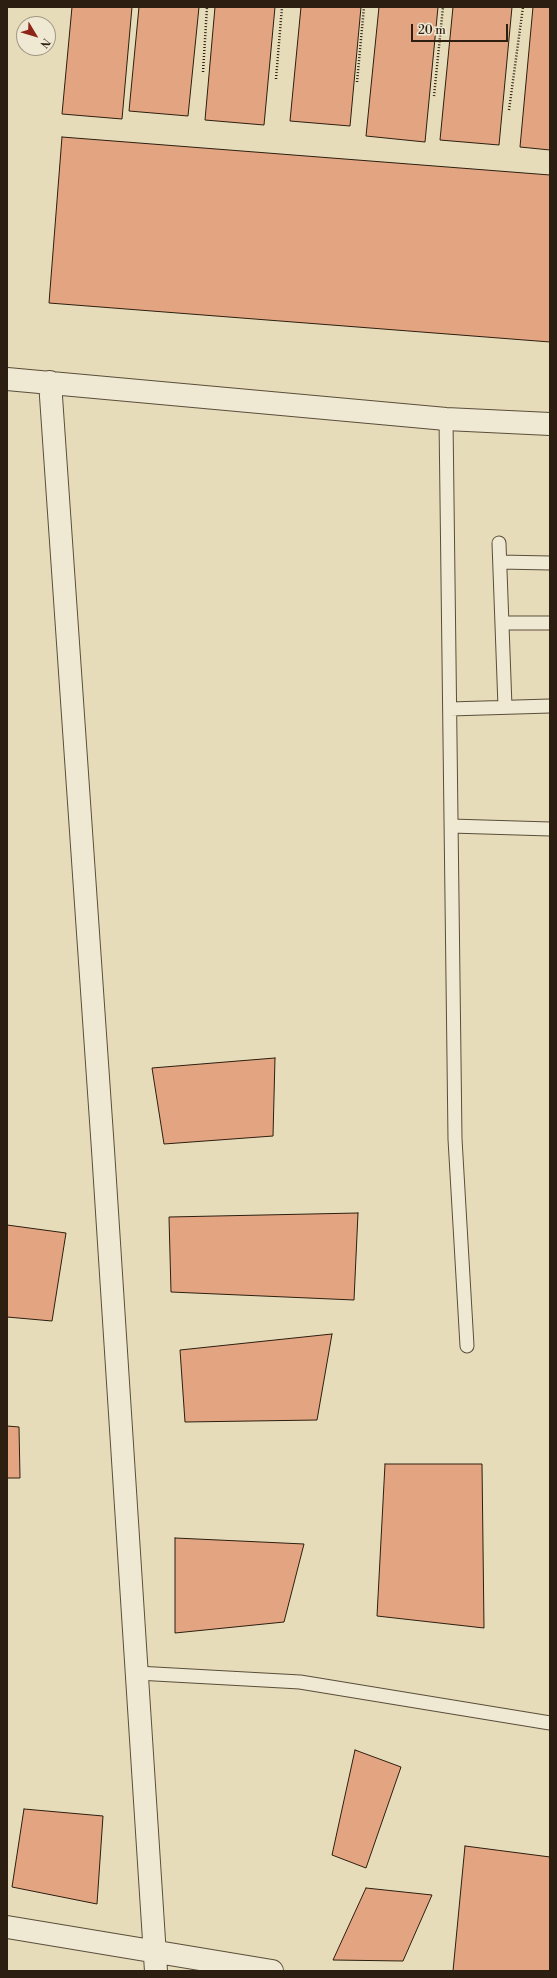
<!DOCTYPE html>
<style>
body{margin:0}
#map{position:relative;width:557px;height:1978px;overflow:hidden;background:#e6dcb9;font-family:"Libre Bodoni",serif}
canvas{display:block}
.frame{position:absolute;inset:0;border:8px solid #2c1e10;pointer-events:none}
.north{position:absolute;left:16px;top:16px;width:40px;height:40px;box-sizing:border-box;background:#efe8d2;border:1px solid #a19784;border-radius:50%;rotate:128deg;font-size:11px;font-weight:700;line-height:16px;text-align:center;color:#2c1e10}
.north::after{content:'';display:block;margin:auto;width:14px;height:18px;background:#8f2418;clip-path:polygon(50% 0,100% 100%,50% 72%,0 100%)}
.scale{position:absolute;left:411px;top:24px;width:97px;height:18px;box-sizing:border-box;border:2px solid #2c1e10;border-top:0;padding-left:5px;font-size:12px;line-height:14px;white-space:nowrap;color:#2c1e10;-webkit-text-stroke:3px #efe8d2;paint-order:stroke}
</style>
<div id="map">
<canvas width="557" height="1978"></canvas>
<div class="frame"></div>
<div class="north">N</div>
<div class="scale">20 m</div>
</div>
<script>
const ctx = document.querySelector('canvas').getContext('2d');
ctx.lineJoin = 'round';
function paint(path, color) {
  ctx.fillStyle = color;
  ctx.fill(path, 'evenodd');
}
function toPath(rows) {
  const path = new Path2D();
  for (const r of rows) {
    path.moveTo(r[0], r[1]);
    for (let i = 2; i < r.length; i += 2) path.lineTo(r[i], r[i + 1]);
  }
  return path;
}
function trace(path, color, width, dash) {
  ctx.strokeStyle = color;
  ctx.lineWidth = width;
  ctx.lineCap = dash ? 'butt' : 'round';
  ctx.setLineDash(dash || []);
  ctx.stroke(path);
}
const building = toPath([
 [72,7,132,7,122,119,62,114,72,7],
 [139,7,199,7,188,116,129,111,139,7],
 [215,7,275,7,264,125,205,120,215,7],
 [301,7,361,7,350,126,290,121,301,7],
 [379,7,438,7,425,142,366,136,379,7],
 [453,7,512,7,499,145,440,140,453,7],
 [533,7,550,7,550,150,520,147,533,7],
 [62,137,550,175,550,342,49,303,62,137],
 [275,1058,273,1136,164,1144,152,1068,275,1058],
 [358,1213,354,1300,171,1292,169,1217,358,1213],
 [7,1225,66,1233,52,1321,7,1317,7,1225],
 [332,1334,317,1420,185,1422,180,1350,332,1334],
 [7,1426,19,1427,20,1478,7,1478,7,1426],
 [385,1464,482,1464,484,1628,377,1616,385,1464],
 [175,1538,304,1544,284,1622,175,1633,175,1538],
 [355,1750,401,1767,366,1868,332,1855,355,1750],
 [24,1809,103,1816,97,1904,12,1887,24,1809],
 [465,1846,550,1857,550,1971,453,1971,465,1846],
 [366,1888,432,1895,403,1961,333,1960,366,1888]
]);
paint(building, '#e3a581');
trace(building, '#2c1e10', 1);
const lane = toPath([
 [446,419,455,1139,467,1346],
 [499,543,505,707],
 [500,562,550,563],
 [502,623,550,623],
 [450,709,550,706],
 [451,826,550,829],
 [137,1673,300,1682,550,1723]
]);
const street = toPath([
 [7,379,446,419,550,424],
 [50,382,103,1150,156,1971],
 [7,1927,272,1971]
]);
trace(lane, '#5a4e3a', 15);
trace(street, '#5a4e3a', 24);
trace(toPath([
 [203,72,207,7],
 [276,79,282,7],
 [357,82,364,7],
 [434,96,443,7],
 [509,110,523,7]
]), '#2c1e10', 2.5, [1, 2]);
trace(lane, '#efe8d2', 13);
trace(street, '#efe8d2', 22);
</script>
